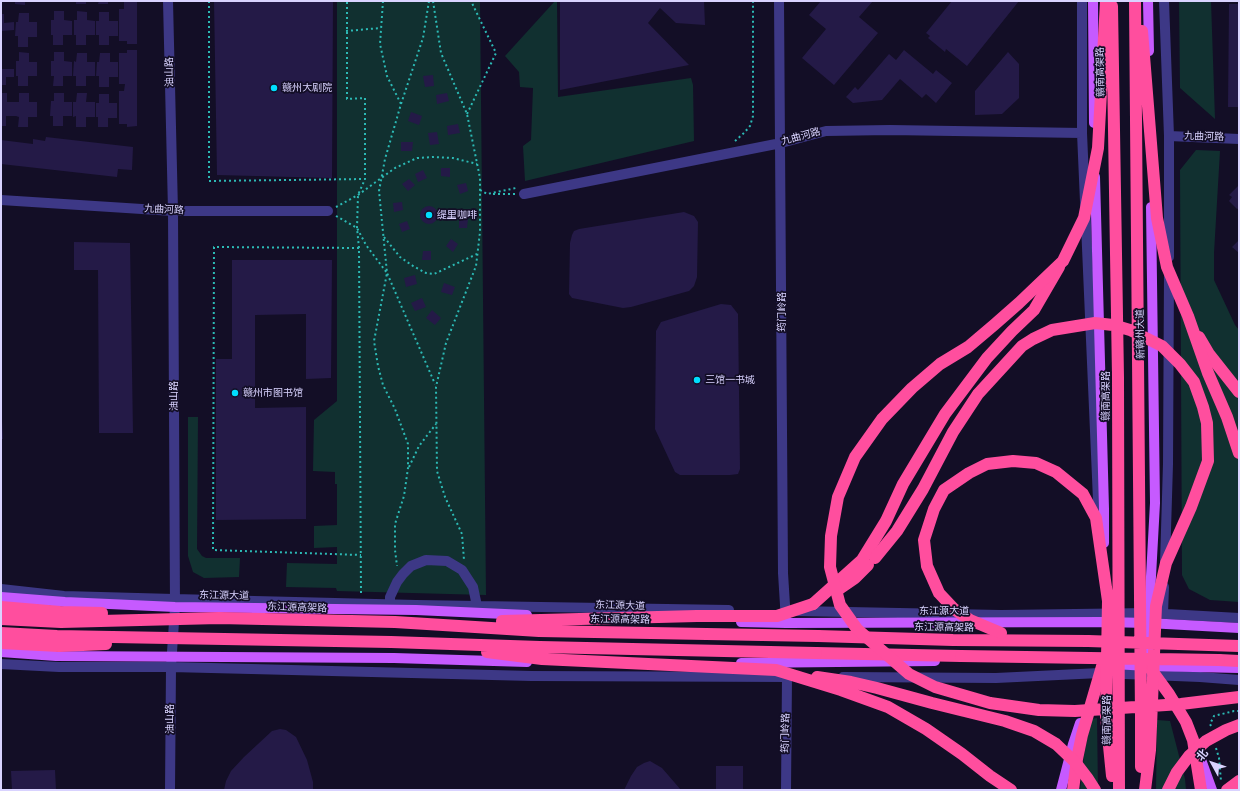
<!DOCTYPE html>
<meta charset="utf-8">
<style>
body{margin:0}
#map{position:relative;width:1240px;height:791px;overflow:hidden;background:#130e26;font-family:"Roboto Condensed","Noto Sans SC",sans-serif}
canvas{display:block}
.frame{position:absolute;inset:0;border:2px solid #d9d3ff;pointer-events:none}
.north{position:absolute;left:1192px;top:743px;width:40px;height:40px;-webkit-text-stroke:3px #130e26;paint-order:stroke;rotate:310deg;font-size:11px;font-weight:700;line-height:16px;text-align:center;color:#d9d3ff}
.north::after{content:'';display:block;margin:auto;width:14px;height:18px;background:#d9d3ff;clip-path:polygon(50% 0,100% 100%,50% 72%,0 100%)}
</style>
<div id="map">
<canvas width="1240" height="791"></canvas>
<div class="frame"></div>
<div class="north">北</div>
</div>
<script>
const ctx = document.querySelector('canvas').getContext('2d');
ctx.lineJoin = 'round';
function paint(path, color) {
  ctx.fillStyle = color;
  ctx.fill(path, 'evenodd');
}
function toPath(rows) {
  const path = new Path2D();
  for (const r of rows) {
    if (r.length === 3) {
      path.moveTo(r[0] + r[2], r[1]);
      path.arc(r[0], r[1], r[2], 0, 2 * Math.PI);
      continue;
    }
    path.moveTo(r[0], r[1]);
    for (let i = 2; i < r.length; i += 2) path.lineTo(r[i], r[i + 1]);
  }
  return path;
}
function trace(path, color, width, dash) {
  ctx.strokeStyle = color;
  ctx.lineWidth = width;
  ctx.lineCap = dash ? 'butt' : 'round';
  ctx.setLineDash(dash || []);
  ctx.stroke(path);
}
function drawText(font, color, halo, rows, align = 'center') {
  ctx.font = font + ' "Roboto Condensed","Noto Sans SC",sans-serif';
  ctx.lineWidth = 3.5;
  ctx.setLineDash([]);
  ctx.textBaseline = 'middle';
  ctx.strokeStyle = halo;
  ctx.fillStyle = color;
  for (const [text, x, y, turn = 0] of rows) {
    ctx.save();
    ctx.translate(x, y);
    ctx.rotate((+turn || 0) * Math.PI / 180);
    ctx.textAlign = isNaN(turn) ? turn : align;
    if (halo) ctx.strokeText(text, 0, 0);
    ctx.fillText(text, 0, 0);
    ctx.restore();
  }
}
paint(toPath([
 [337,1,480,1,486,595,337,591,336,588,286,587,287,563,337,564,337,547,314,548,314,526,337,525,337,484,335,484,335,472,313,471,314,420,337,401],
 [555,1,557,1,558,97,691,78,693,85,694,141,525,181,523,146,531,140,533,88,520,87,519,72,505,56],
 [1179,1,1211,1,1215,119,1180,88],
 [1196,150,1220,151,1214,253,1214,280,1235,325,1239,330,1239,602,1210,600,1189,589,1182,575,1180,170],
 [188,417,198,417,197,549,202,556,206,558,240,558,239,577,204,578,193,572,188,556],
 [1097,718,1098,790,1080,790,1084,755,1091,719],
 [1157,720,1170,721,1185,779,1186,790,1156,790]
]), '#113030');
paint(toPath([
 [15,1,25,1,25,5,15,4],
 [76,1,86,1,86,4,76,4],
 [99,1,108,1,108,4,98,4],
 [124,1,137,1,137,44,127,44,127,41,119,41,119,9,124,9],
 [214,1,333,1,332,178,217,175],
 [560,1,704,1,705,25,676,23,660,8,648,23,689,65,560,90],
 [821,1,873,1,859,17,878,33,834,85,802,58,826,29,809,15],
 [952,1,1019,1,967,66,946,49,945,52,928,38,930,36,926,33],
 [1229,4,1239,4,1239,107,1228,107],
 [54,11,64,11,64,20,72,21,72,35,63,35,63,45,53,45,53,35,51,35,51,20,54,20],
 [77,11,87,12,87,20,95,21,95,35,86,35,86,45,76,45,76,35,74,35,74,20,77,20],
 [99,12,109,12,109,21,118,21,118,36,109,36,109,45,99,45,99,35,96,35,96,21,99,21],
 [19,13,29,13,29,22,37,22,37,37,28,37,28,47,18,47,18,36,15,36,16,22,18,22],
 [1,14,4,14,4,23,14,22,14,30,1,31],
 [127,50,137,50,137,126,127,127,127,124,119,124,119,91,124,91,125,84,119,84,119,53,127,53],
 [904,50,933,74,936,70,952,83,936,103,926,94,922,98,900,79,882,100,853,103,846,97,855,87,858,90,889,54,896,60],
 [19,52,29,53,29,62,37,62,37,76,28,76,28,86,18,86,18,76,16,76,16,61,19,61],
 [54,52,64,52,64,61,72,62,72,76,63,76,63,86,53,86,54,76,51,76,51,61,54,61],
 [1008,52,1019,64,1019,98,1002,114,975,115,975,91],
 [77,53,87,53,87,62,95,62,95,76,86,76,86,86,76,86,76,76,73,76,74,61,76,62],
 [100,53,110,53,110,62,118,62,118,77,109,77,109,87,99,87,99,76,96,76,97,62,99,62],
 [1,69,14,69,14,77,6,77,6,85,1,85],
 [433,75,434,86,425,87,423,76],
 [1,93,7,93,7,102,19,102,19,93,29,93,29,102,37,102,37,117,28,117,28,127,18,127,19,117,16,116,6,116,6,126,1,126],
 [54,93,64,93,64,102,72,102,72,116,63,116,63,126,53,126,53,116,50,116,51,101,54,101],
 [77,93,87,93,86,102,95,102,95,117,86,117,86,127,76,127,76,116,73,117,73,102,76,102],
 [447,93,449,101,437,104,436,95],
 [99,94,109,94,109,103,117,103,117,118,108,118,108,127,98,127,98,117,96,117,96,103,99,103],
 [411,112,422,116,419,125,408,121],
 [458,124,460,133,448,135,447,126],
 [437,132,439,144,430,145,428,133],
 [46,137,133,147,132,170,118,169,117,177,1,164,1,140,33,144,33,139,45,141],
 [401,142,413,142,412,151,401,151],
 [441,168,450,168,450,177,441,176],
 [423,170,427,178,418,182,415,174],
 [409,179,415,185,408,191,402,184],
 [466,183,468,191,460,194,457,185],
 [1239,185,1239,208,1237,209,1229,201,1232,197,1229,195],
 [402,202,403,210,394,212,393,203],
 [429,215,9],
 [684,212,694,216,698,222,697,277,694,286,689,291,631,307,623,308,572,298,569,294,570,243,572,235,574,231,579,229],
 [459,219,468,219,467,228,459,228],
 [407,221,410,229,402,232,399,224],
 [451,239,458,244,453,252,446,246],
 [1239,240,1239,253,1232,247],
 [74,242,130,243,133,433,99,433,98,270,74,270],
 [423,251,431,251,431,260,422,260],
 [232,260,332,260,331,378,306,379,306,314,255,315,255,408,306,407,306,519,216,520,216,359,232,359],
 [415,275,417,284,406,287,404,278],
 [444,283,455,287,452,295,441,292],
 [422,298,426,307,415,311,411,303],
 [721,304,731,305,738,314,740,469,738,474,730,475,680,475,675,472,655,429,656,331,661,322],
 [432,310,441,318,435,325,426,318],
 [1,421,2,421,3,439,1,439],
 [280,729,286,730,296,737,307,760,313,782,313,790,224,790,226,781,231,771,244,757,272,731],
 [650,761,662,768,681,790,624,790,631,776,637,767,644,763],
 [716,766,743,766,743,790,716,790],
 [55,770,56,790,12,790,11,771]
]), '#241a47');
trace(toPath([
 [209,1,209,181,365,179,365,98,347,99,347,1],
 [383,1,380,44,387,76,401,104],
 [429,1,423,38,401,104,385,159,379,191,387,273,435,384],
 [433,1,441,53,467,114,480,178,480,232,476,266,446,343,436,387,437,471,445,497,462,534,464,560],
 [346,31,381,28],
 [467,114,496,53,471,1],
 [735,141,744,133,750,126,753,116,753,1],
 [480,190,487,194,516,188],
 [493,194,515,194],
 [336,207,358,195,395,168,417,158,434,157,453,158,477,164],
 [336,216,357,228,366,245,387,273,374,341,378,366,383,385,395,409,408,444,408,468,404,496,395,524,395,550,397,566],
 [384,237,400,257,413,266,426,273,434,274,477,254],
 [359,248,214,247,213,550,361,555],
 [409,467,419,446,436,424],
 [361,593,359,248,357,228,358,195,365,179],
 [1211,726,1210,724,1214,716,1234,711,1239,711],
 [1216,748,1219,758,1221,781]
]), '#2cbab5', 2, [2, 3]);
trace(toPath([
 [168,1,173,211,175,607,171,667,170,790],
 [779,1,783,573,786,621],
 [1082,1,1082,133,1099,523],
 [1164,1,1169,136,1169,257],
 [1169,136,1239,139],
 [524,194,781,143,826,131,890,130,1082,133],
 [1,200,173,211,328,211],
 [1165,563,1168,464,1169,273],
 [1,589,64,596,174,599,416,605,729,610],
 [390,605,390,597,397,582,403,574,411,566,426,560,447,561,462,570,473,587,477,606],
 [797,611,1001,615,1149,613,1239,618],
 [1163,613,1164,587],
 [1,664,59,667,171,667,532,676,789,677],
 [843,677,996,678,1100,673,1200,677,1239,680],
 [786,790,787,677]
]), '#3d3886', 10);
trace(toPath([
 [1093,1,1094,123],
 [1148,1,1149,51],
 [1095,177,1104,509,1104,543],
 [1,597,65,602,175,607,416,610,527,615],
 [741,622,786,623,1103,622,1148,623,1239,628],
 [1,652,56,656,394,658,527,662],
 [741,663,935,661],
 [1113,664,1148,666,1239,668],
 [1148,666,1149,613,1155,503,1151,207],
 [1199,754,1212,790],
 [1061,790,1073,744,1080,723]
]), '#c65aff', 10);
trace(toPath([
 [1199,337,1209,354,1239,392],
 [839,589,855,578,868,565],
 [813,604,862,560,886,521,903,484,945,414,987,358,1012,331,1034,310,1059,267],
 [818,636,953,640,1088,641],
 [816,653,961,656],
 [1219,660,1239,661],
 [1150,668,1169,694,1186,722,1193,740,1201,790],
 [1073,790,1077,759,1082,735,1103,663],
 [1227,790,1239,781]
]), '#ff4e9e', 12);
trace(toPath([
 [1106,1,1098,148,1084,218,1063,261,1019,303,994,325,968,347,940,364,912,388,882,419,855,457,838,497,831,536,830,567,840,605,857,629,909,674,935,687,990,703,1039,710,1075,711,1181,704,1239,697],
 [1135,1,1141,717,1141,767],
 [1112,6,1118,377,1119,790],
 [1142,31,1157,218,1167,267,1188,316,1208,373,1227,417,1239,453],
 [875,558,897,531,923,489,953,432,978,394,1022,346,1033,339,1052,330,1095,323,1113,325,1130,330,1162,346,1180,364,1194,382,1203,407,1207,423,1208,461,1191,507,1166,563,1156,606,1150,750,1145,790],
 [1,607,60,612,102,613],
 [1,619,61,622,219,618,395,622,539,631,818,636],
 [502,621,697,616,777,616,813,604],
 [1,633,57,636,391,642,540,647,816,653],
 [1001,633,970,620,954,609,939,593,927,566,924,540,934,509,944,490,969,473,987,464,1013,461,1036,463,1056,472,1083,494,1096,518,1108,601,1106,716,1112,776],
 [1088,641,1239,646],
 [1,643,59,646,106,644],
 [487,652,542,659,776,670,841,690,888,707,926,729,962,754,990,776,1011,790],
 [961,656,1219,660],
 [817,677,851,682,877,688,932,703,1005,721,1034,731,1056,744,1075,762,1088,779,1095,790],
 [1168,790,1177,772,1189,756,1206,741,1226,730,1239,725]
]), '#ff4e9e', 12);
for (const [x, y, r, color] of [
 [274,88,4,"#00defe"],
 [429,215,4,"#00defe"],
 [697,380,4,"#00defe"],
 [235,393,4,"#00defe"]
]) {
  const dot = new Path2D();
  dot.arc(x, y, r, 0, 2 * Math.PI);
  ctx.fillStyle = color;
  ctx.fill(dot);
  trace(dot, '#130e26', 1.5);
}
drawText('10px', '#d9d3ff', '#130e26', [
 ["油山路",170,72,-91],
 ["赣南高架路",1101,72,-91],
 ["九曲河路",801,137,-15],
 ["九曲河路",1204,137,2],
 ["九曲河路",164,210,3],
 ["筠门岭路",782,312,-90],
 ["新赣州大道",1141,334,-91],
 ["油山路",174,396,-90],
 ["赣南高架路",1106,396,-90],
 ["东江源大道",224,596,1],
 ["东江源大道",620,606,2],
 ["东江源高架路",297,608,2],
 ["东江源大道",944,611],
 ["东江源高架路",620,620,1],
 ["东江源高架路",944,628,1],
 ["油山路",170,719,-90],
 ["赣南高架路",1107,720,-90],
 ["筠门岭路",786,733,-89]
]);
drawText('10px', '#d9d3ff', '#130e26', [
 ["赣州大剧院",282,88],
 ["缇里咖啡",437,215],
 ["三馆一书城",705,380],
 ["赣州市图书馆",243,393]
], 'left');
</script>
